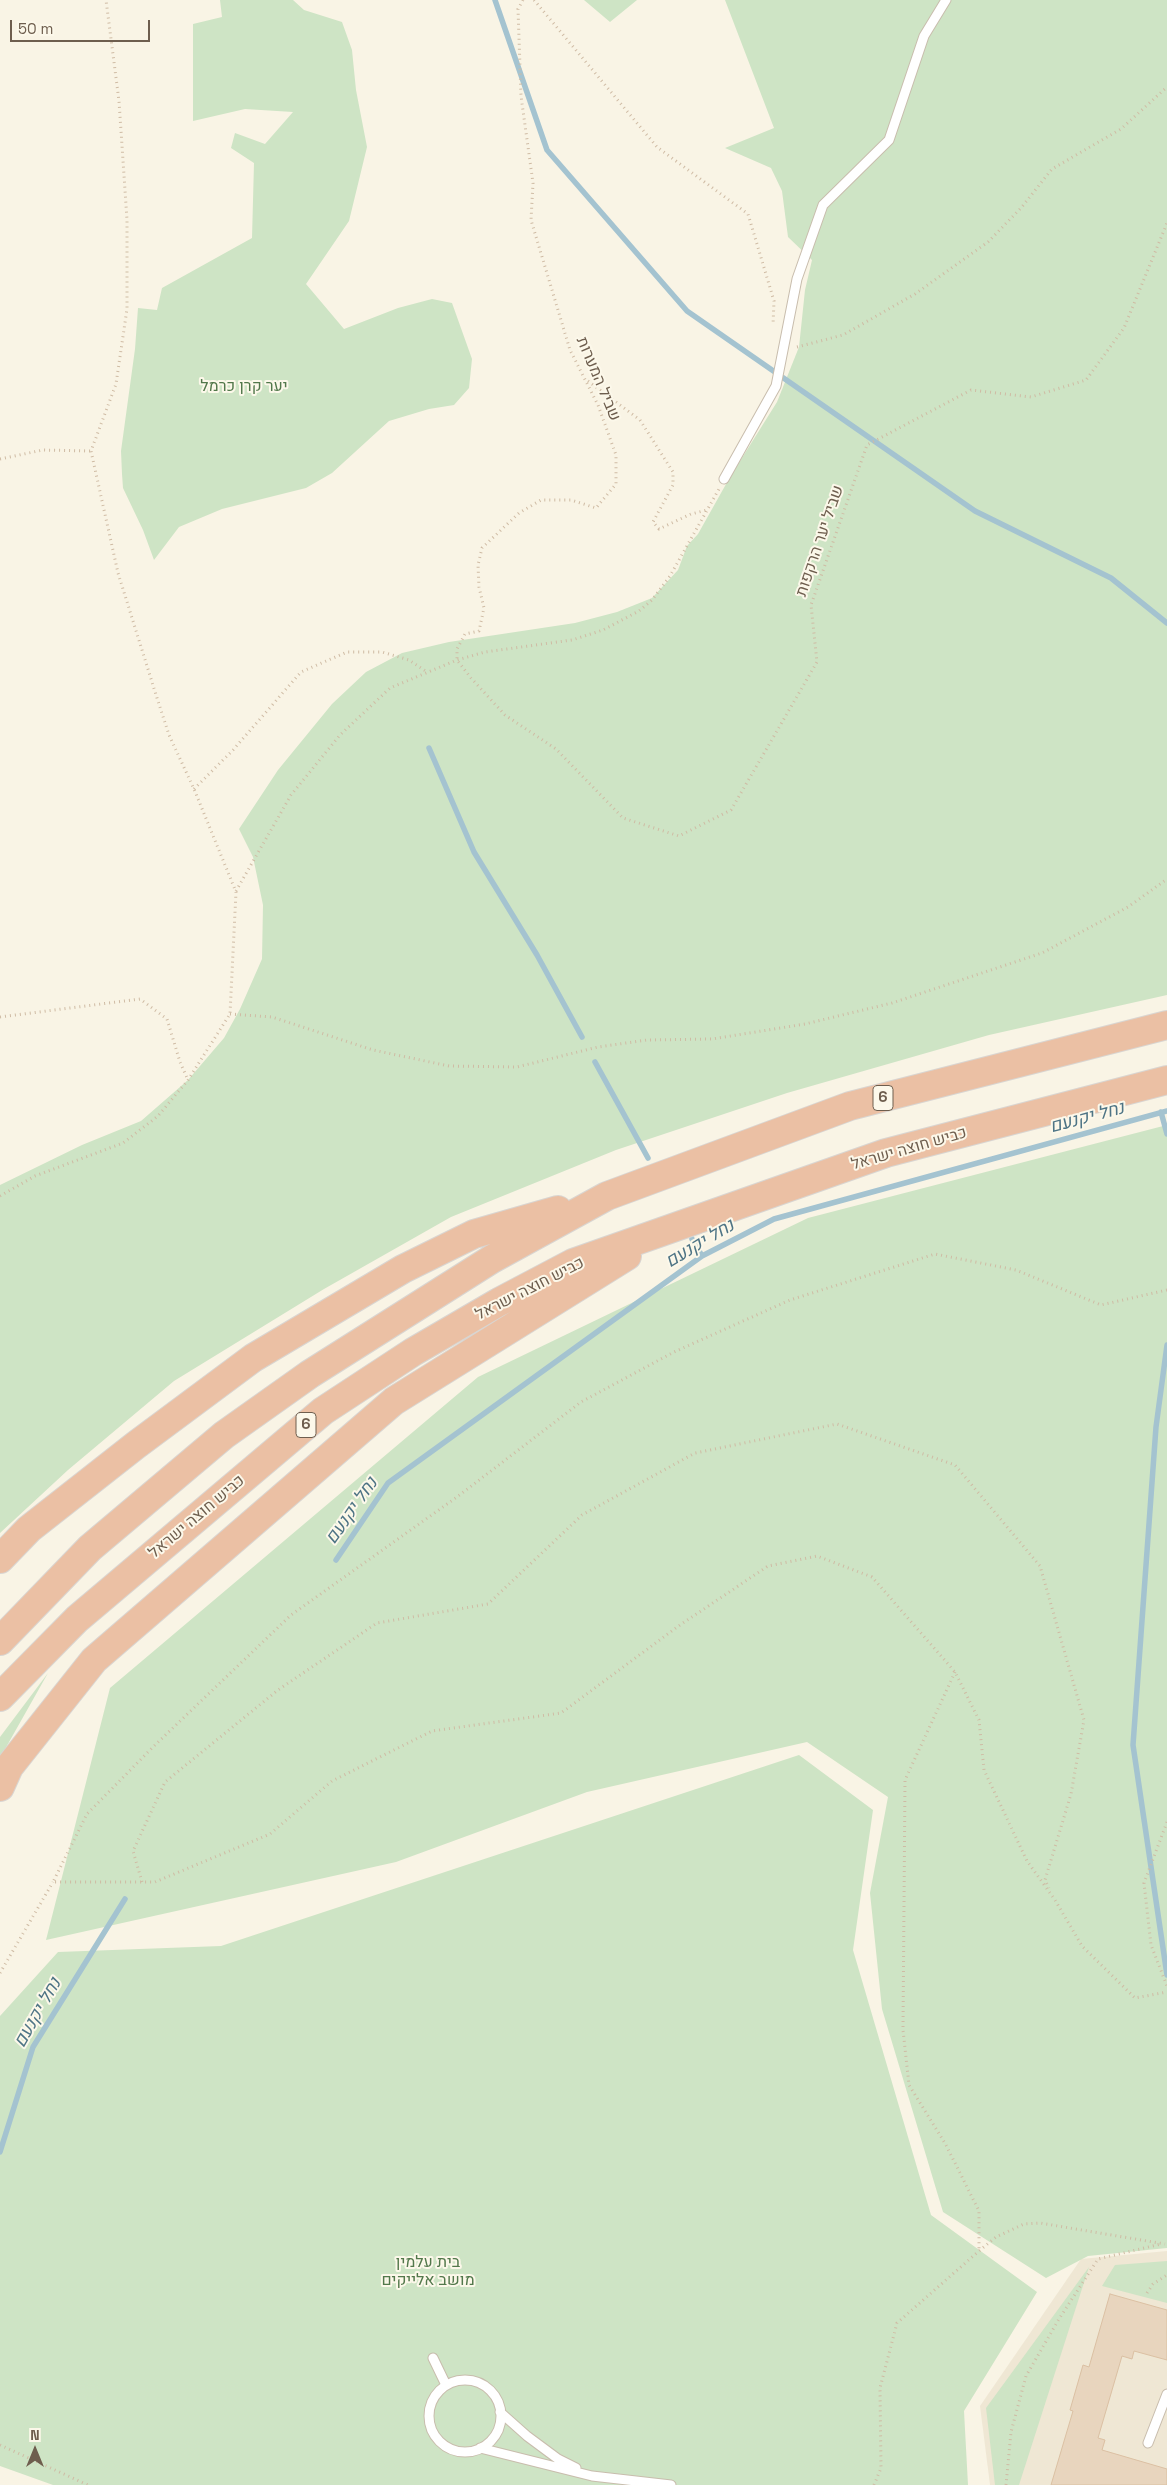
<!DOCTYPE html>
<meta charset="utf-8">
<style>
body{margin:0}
#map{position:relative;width:1167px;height:2485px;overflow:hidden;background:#f9f4e5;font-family:"Space Grotesk",sans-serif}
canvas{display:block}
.north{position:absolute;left:10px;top:2425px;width:50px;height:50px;-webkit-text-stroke:4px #fcf8ea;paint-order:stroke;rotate:0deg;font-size:14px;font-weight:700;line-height:20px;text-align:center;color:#6e5e4e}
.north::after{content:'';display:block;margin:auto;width:18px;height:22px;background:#6e5e4e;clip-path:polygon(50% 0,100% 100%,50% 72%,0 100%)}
.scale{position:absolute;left:10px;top:20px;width:140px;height:22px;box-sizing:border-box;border:2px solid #6e5e4e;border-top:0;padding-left:6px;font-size:15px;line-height:18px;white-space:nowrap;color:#6e5e4e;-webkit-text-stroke:4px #fcf8ea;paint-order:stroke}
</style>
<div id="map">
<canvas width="1167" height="2485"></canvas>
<div class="north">N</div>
<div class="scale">50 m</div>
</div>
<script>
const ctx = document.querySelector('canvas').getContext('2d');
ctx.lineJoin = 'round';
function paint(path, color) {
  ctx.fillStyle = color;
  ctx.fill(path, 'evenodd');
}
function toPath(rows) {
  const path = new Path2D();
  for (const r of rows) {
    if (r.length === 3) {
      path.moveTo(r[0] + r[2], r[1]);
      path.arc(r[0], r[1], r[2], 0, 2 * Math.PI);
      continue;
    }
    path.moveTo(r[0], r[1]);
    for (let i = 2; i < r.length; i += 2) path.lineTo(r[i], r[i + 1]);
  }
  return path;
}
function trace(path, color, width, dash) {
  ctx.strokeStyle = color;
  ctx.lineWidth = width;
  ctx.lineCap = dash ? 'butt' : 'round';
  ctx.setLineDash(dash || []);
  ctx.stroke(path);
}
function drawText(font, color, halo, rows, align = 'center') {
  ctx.font = font + ' "Space Grotesk",Heebo,sans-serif';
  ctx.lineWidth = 4;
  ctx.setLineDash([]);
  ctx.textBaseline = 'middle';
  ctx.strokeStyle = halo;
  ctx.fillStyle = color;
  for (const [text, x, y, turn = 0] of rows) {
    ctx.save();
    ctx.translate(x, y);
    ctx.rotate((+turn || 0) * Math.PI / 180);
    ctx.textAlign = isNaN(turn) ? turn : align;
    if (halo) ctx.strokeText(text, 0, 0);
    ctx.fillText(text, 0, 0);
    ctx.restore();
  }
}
paint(toPath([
 [1167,2251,1167,2485,990,2485,980,2406,1081,2259]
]), '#efe7d4');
paint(toPath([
 [220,0,293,0,304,10,342,22,352,50,356,90,367,147,349,221,306,284,344,329,398,308,432,299,452,303,472,359,469,388,454,405,429,409,389,421,332,473,306,488,222,509,179,527,154,560,143,530,123,488,122,474,121,451,135,349,138,308,157,310,162,288,252,238,254,163,231,148,235,133,265,144,293,112,245,109,193,121,193,24,222,17],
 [584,0,637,0,610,22],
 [725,0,1167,0,1167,995,989,1035,787,1093,616,1150,451,1217,324,1289,174,1381,68,1470,0,1533,0,1185,82,1145,141,1121,188,1080,224,1038,240,1009,262,959,263,905,253,857,239,829,278,770,332,704,366,672,402,653,449,642,575,623,617,612,652,598,678,570,687,546,698,534,730,477,777,402,799,347,805,290,812,260,788,237,782,191,771,168,725,148,774,128],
 [1167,1125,1167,2248,1088,2256,1046,2278,943,2212,882,2009,870,1893,888,1797,807,1742,587,1792,396,1862,46,1940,110,1688,478,1377,808,1218],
 [48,1673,0,1758,0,1737],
 [799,1755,873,1810,853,1950,931,2215,1037,2292,964,2411,968,2485,53,2485,0,2466,0,2016,58,1952,221,1946],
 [1167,2261,1167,2303,1102,2286,1115,2265],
 [1089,2267,1019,2485,995,2485,986,2408]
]), '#cee4c5');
trace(toPath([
 [495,0,547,150,687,311,975,511,1111,578,1167,623],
 [429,748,474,852,537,955,582,1037],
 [595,1062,648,1158],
 [1161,1112,1167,1134],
 [692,1239,702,1256],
 [1167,1345,1156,1427,1133,1745,1167,1975],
 [336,1560,388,1483,702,1256,774,1219,1167,1111],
 [0,2152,33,2047,125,1899]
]), '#a4c3d0', 5.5);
const building = toPath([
 [1110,2294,1167,2310,1167,2360,1134,2351,1132,2359,1122,2356,1098,2438,1105,2440,1102,2450,1167,2469,1167,2485,1051,2485,1073,2411,1070,2410,1083,2365,1089,2367,1110,2294]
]);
paint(building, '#e8d5be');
trace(building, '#dbc0a3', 1);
const service = toPath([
 [724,479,776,386,797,279,823,205,889,140,924,36,946,0],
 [433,2358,446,2385],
 [465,2416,36],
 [500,2412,527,2436,558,2459,576,2468],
 [1148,2443,1167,2394],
 [480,2448,592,2476,671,2485]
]);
const motorway = toPath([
 [0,1559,29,1529,136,1445,253,1358,403,1269,474,1234,558,1210],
 [0,1641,90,1548,224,1435,310,1374,492,1259,607,1196,850,1106,1167,1025],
 [0,1697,77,1619,323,1411,413,1352,499,1302,573,1263,886,1153,1167,1080],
 [0,1787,9,1767,94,1660,394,1401,627,1256]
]);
trace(service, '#c8bdad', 11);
trace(motorway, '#d9d5d1', 30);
trace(toPath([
 [523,0,518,9,521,96,533,183,531,220,570,350,598,405,616,455,616,484,596,508,571,500,541,500,519,513,482,548,478,565,479,587,484,608,479,631,465,634,457,649,457,660,471,678,505,715,556,749,623,818,679,836,731,810,817,662,811,605,867,445,971,390,1031,397,1086,380,1124,328,1167,223],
 [534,0,657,147,748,214,774,301,773,325],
 [797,347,843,335,915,294,988,242,1021,208,1052,169,1121,129,1167,87],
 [588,381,640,420,673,472,673,485,653,522,659,529,691,514,707,510],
 [0,459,43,450,91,451],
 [194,789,233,750,301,672,347,652,382,652,409,660,427,672],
 [236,891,291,795,340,735,390,688,457,660,485,652,572,640,603,630,639,611,652,600,670,576,719,489],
 [230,1014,272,1017,373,1050,449,1066,517,1067,598,1047,647,1040,712,1039,805,1024,892,1003,1042,953,1128,907,1167,879],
 [0,1017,140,999,167,1019,180,1062,188,1080],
 [0,1196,35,1176,123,1143,158,1116,188,1080,230,1014,236,892,194,789,169,735,157,698,118,573,91,451,116,384,127,309,127,220,119,101,106,0],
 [1167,1290,1101,1305,1016,1270,935,1254,790,1300,674,1352,581,1402,457,1497,291,1615,154,1746,87,1814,53,1882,155,1882,270,1834,332,1781,432,1731,561,1713,680,1625,768,1566,817,1556,872,1577,955,1672,979,1720,984,1770,1027,1861,1055,1900,1082,1946,1135,1998,1167,1992],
 [955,1672,905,1780,903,2030,909,2085,946,2145,979,2211,979,2251],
 [1167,1822,1144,1883,1151,1945,1167,1986],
 [142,1882,133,1851,165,1782,278,1690,377,1623,488,1604,582,1515,695,1453,837,1424,955,1465,1040,1566,1084,1720,1071,1794,1045,1880,1049,1888],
 [0,1973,53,1882],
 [1147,2293,1153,2284,1167,2275],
 [0,2445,88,2485],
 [874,2485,881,2468,880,2388,897,2323,979,2251,996,2237,1024,2224,1040,2223,1165,2244],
 [1006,2485,1011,2432,1026,2376,1059,2319,1098,2259,1161,2244]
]), '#cfbba4', 3, [1, 4]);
trace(service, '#fff', 9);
trace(motorway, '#ebc0a4', 28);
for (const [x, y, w] of [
 [883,1098,20],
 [306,1425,20]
]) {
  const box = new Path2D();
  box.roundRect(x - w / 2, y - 12.5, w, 25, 4);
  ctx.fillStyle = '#fcf8ea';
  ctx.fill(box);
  trace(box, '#6e5e4e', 1);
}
drawText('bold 15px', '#6e5e4e', null, [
 ["6",883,1098],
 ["6",306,1425]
]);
drawText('16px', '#6e5e4e', '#fcf8ea', [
 ["שביל המערות",598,379,67],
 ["שביל יער הרקפות",820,541,-71],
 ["כביש חוצה ישראל",909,1149,-16],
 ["כביש חוצה ישראל",530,1289,-27],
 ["כביש חוצה ישראל",197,1517,-40]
]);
drawText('16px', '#52784b', '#fcf8ea', [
 ["יער קרן כרמל",244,387],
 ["בית עלמין",428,2263],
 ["מושב אלייקים",428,2281]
]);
drawText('italic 18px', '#4e7485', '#fcf8ea', [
 ["נחל יקנעם",1087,1118,-15],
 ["נחל יקנעם",700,1244,-31],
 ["נחל יקנעם",352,1511,-55],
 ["נחל יקנעם",38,2013,-60]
]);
</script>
